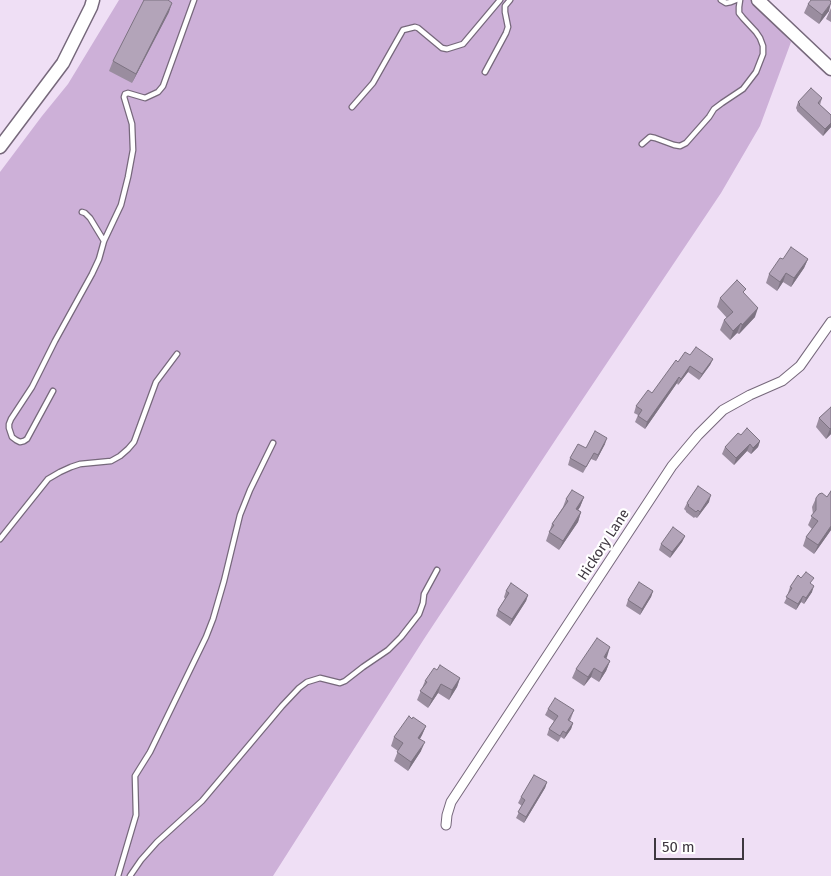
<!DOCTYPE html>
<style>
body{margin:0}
#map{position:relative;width:831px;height:876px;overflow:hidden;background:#efdff5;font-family:"Fira Sans",sans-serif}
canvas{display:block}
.scale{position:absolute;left:654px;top:838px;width:90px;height:22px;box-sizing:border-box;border:2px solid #3e3740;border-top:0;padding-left:6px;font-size:15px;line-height:18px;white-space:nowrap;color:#3e3740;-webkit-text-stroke:4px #fff;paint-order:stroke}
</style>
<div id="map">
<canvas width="831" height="876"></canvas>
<div class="scale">50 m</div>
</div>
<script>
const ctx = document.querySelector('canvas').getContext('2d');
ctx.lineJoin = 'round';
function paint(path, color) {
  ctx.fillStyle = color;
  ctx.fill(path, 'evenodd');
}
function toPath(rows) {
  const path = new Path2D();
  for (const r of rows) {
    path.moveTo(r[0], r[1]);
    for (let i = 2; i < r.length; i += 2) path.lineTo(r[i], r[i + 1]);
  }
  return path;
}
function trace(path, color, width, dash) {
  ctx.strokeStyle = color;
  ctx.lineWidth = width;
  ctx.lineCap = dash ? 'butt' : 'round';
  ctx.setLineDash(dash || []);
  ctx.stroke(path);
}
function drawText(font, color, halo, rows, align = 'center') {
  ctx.font = font + ' "Fira Sans",sans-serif';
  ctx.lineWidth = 4.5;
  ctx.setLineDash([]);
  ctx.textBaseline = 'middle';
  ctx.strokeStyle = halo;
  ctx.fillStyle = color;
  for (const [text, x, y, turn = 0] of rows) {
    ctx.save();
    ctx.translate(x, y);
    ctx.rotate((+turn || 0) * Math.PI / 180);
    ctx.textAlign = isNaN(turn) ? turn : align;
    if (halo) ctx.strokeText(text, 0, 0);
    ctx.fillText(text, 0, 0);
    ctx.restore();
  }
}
paint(toPath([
 [119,0,757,0,754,3,791,42,760,126,721,193,558,436,424,639,273,876,0,876,0,172,42,116,68,84]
]), '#cdb0d8');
const lane = toPath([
 [721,0,726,3,731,2,736,0],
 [485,72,506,33,508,27,505,12,505,6,510,0],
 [352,107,373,83,403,30,415,27,418,28,442,48,447,49,463,44,500,0],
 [642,144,650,137,655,138,674,145,680,146,686,143,709,117,714,109,722,103,743,89,756,72,763,54,763,46,760,38,756,32,743,18,739,13,739,7,740,0],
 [82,212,85,213,90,218,104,241],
 [53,391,27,439,24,441,20,442,16,440,12,437,9,428,9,424,11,419,32,387,55,341,92,274,99,259,104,241,121,205,128,177,133,150,132,124,124,97,125,94,128,93,145,98,158,92,163,86,194,0],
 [0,539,48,479,60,472,71,467,80,464,111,461,120,456,128,449,134,442,156,382,177,354],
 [118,876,136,815,135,776,150,752,206,637,213,619,224,581,240,515,250,490,273,443],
 [130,876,141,860,157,842,202,801,282,706,299,688,307,682,320,678,340,683,345,681,363,667,388,650,401,637,419,614,423,603,424,594,437,570]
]);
const street = toPath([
 [446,825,447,815,451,802,672,466,698,435,723,410,750,395,782,381,800,366,831,322]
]);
const secondary = toPath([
 [758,0,831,69],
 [0,147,63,63,91,7,93,0]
]);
trace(lane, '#76687b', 7);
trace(street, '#76687b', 11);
trace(secondary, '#76687b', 15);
trace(lane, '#fff', 4.5);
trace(street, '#fff', 9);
trace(secondary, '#fff', 12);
paint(toPath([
 [808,4,829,11,819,24,804,13],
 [831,8,831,22,826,19],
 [169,12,132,83,109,71,113,61],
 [822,98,820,105,831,115,831,127,823,136,797,111,797,110,796,108,798,102],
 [783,259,808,259,804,268,791,287,783,282,777,291,766,283,769,274],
 [744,293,755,317,739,334,737,333,730,340,720,330,724,320,727,318,717,307,720,298],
 [690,355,713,359,710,365,699,380,688,372,678,385,677,383,645,429,635,422,638,415,634,413,636,406,652,393,678,362],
 [831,407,831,434,826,439,816,427,819,418],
 [741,435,760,441,758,447,751,454,747,451,734,465,722,454,725,447],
 [605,444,596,461,591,459,583,473,568,465,570,458,586,448],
 [831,491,831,530,814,554,803,546,806,537,812,529,808,525,813,514,812,507,816,498,827,497],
 [584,497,580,507,578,510,581,512,578,522,559,550,546,541,552,524,563,507,566,499],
 [709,502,697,518,695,517,694,518,686,512,686,511,684,509,687,503],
 [685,536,682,542,670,558,659,550,661,544],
 [811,584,812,592,804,604,801,602,796,610,784,603,789,593,788,593,790,587],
 [506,591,528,595,526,601,510,626,496,616,498,610,505,599,504,597],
 [653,591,651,597,640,615,626,606,628,600],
 [607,657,606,659,610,661,606,671,599,682,591,677,584,686,572,678,576,669],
 [437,670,460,678,457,687,449,700,438,693,428,708,417,700,425,681],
 [548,709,574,710,570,721,573,723,571,729,564,739,561,737,558,742,547,735,549,729,554,721,545,715],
 [412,719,426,726,422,735,420,739,421,751,408,771,394,761,398,751,391,746,394,737],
 [547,782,545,788,524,823,516,818,522,806,518,803,521,797]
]), '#9a8d9f');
paint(toPath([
 [172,3,169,12,132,83,136,74],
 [831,3,829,11,819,24,822,15],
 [831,123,831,127,823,136,825,129],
 [808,259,804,268,791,287,794,278],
 [786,273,783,282,777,291,780,282],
 [758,308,755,317,739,334,742,325],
 [741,323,737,333,730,340,733,331],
 [713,359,710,365,699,380,702,374],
 [690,366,688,372,678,385,681,379],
 [679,377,677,383,645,429,647,422],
 [831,428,831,434,826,439,830,429],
 [607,438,605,444,596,461,598,455],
 [760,441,758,447,751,454,753,448],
 [750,444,747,451,734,465,736,458],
 [711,495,709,502,697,518,700,512],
 [584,497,580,507,573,518,576,509],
 [581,512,578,522,559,550,563,541],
 [831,526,831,530,814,554,818,545],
 [685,536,682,542,670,558,672,552],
 [814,586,812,592,804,604,806,598],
 [653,591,651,597,640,615,642,609],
 [528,595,526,601,510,626,512,619],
 [803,596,801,602,796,610,798,604],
 [610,647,607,657,600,666,604,657],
 [610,661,606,671,599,682,602,673],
 [594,668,591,677,584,686,588,677],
 [460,678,457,687,449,700,452,690],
 [441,684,438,693,428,708,432,699],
 [573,723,571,729,564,739,566,733],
 [426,726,422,735,415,747,418,738],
 [425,742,421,751,408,771,411,762],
 [547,782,545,788,524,823,526,817]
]), '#7d7382');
const building = toPath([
 [144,0,168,0,172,3,136,74,113,61,144,0],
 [811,0,830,0,831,3,822,15,808,4,811,0],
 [811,88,822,98,818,103,831,115,831,123,825,129,799,105,800,104,798,102,811,88],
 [791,247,808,259,794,278,786,273,780,282,769,274,780,258,783,259,791,247],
 [737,280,746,289,743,292,758,308,742,325,741,323,733,331,724,320,733,312,720,298,737,280],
 [696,347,713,359,702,374,690,366,681,379,679,377,647,422,638,416,642,410,636,406,648,390,652,393,676,360,678,362,685,352,690,355,696,347],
 [831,407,831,428,830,429,819,418,831,407],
 [747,428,760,441,753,448,750,444,736,458,725,447,738,433,741,435,747,428],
 [595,431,607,438,598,455,594,453,586,467,570,458,578,444,586,448,595,431],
 [698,486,711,495,700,512,698,510,696,512,688,506,689,505,687,503,698,486],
 [572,490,584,497,576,509,581,512,563,541,549,532,554,525,552,524,568,501,566,499,572,490],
 [831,491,831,526,818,545,806,537,818,521,811,516,816,510,816,498,819,494,822,493,827,497,831,491],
 [673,527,685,536,672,552,661,544,673,527],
 [806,572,814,578,810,583,814,586,806,598,803,596,798,604,786,597,792,588,790,587,798,575,801,578,806,572],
 [639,582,653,591,642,609,628,600,639,582],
 [511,583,528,595,512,619,498,610,509,593,506,591,511,583],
 [597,638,610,647,604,657,610,661,602,673,594,668,588,677,576,669,597,638],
 [440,665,460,678,452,690,441,684,432,699,420,691,427,682,425,681,434,668,437,670,440,665],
 [555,698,574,710,568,720,573,723,566,733,563,731,560,736,549,729,558,716,548,709,555,698],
 [409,716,412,719,413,717,426,726,418,738,425,742,411,762,397,752,403,743,394,737,409,716],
 [534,775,547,782,526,817,518,812,525,800,521,797,534,775]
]);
paint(building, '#b3a4b9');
trace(building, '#7d7382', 1);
drawText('14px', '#3e3740', '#fff', [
 ["Hickory Lane",604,545,-57]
]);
</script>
